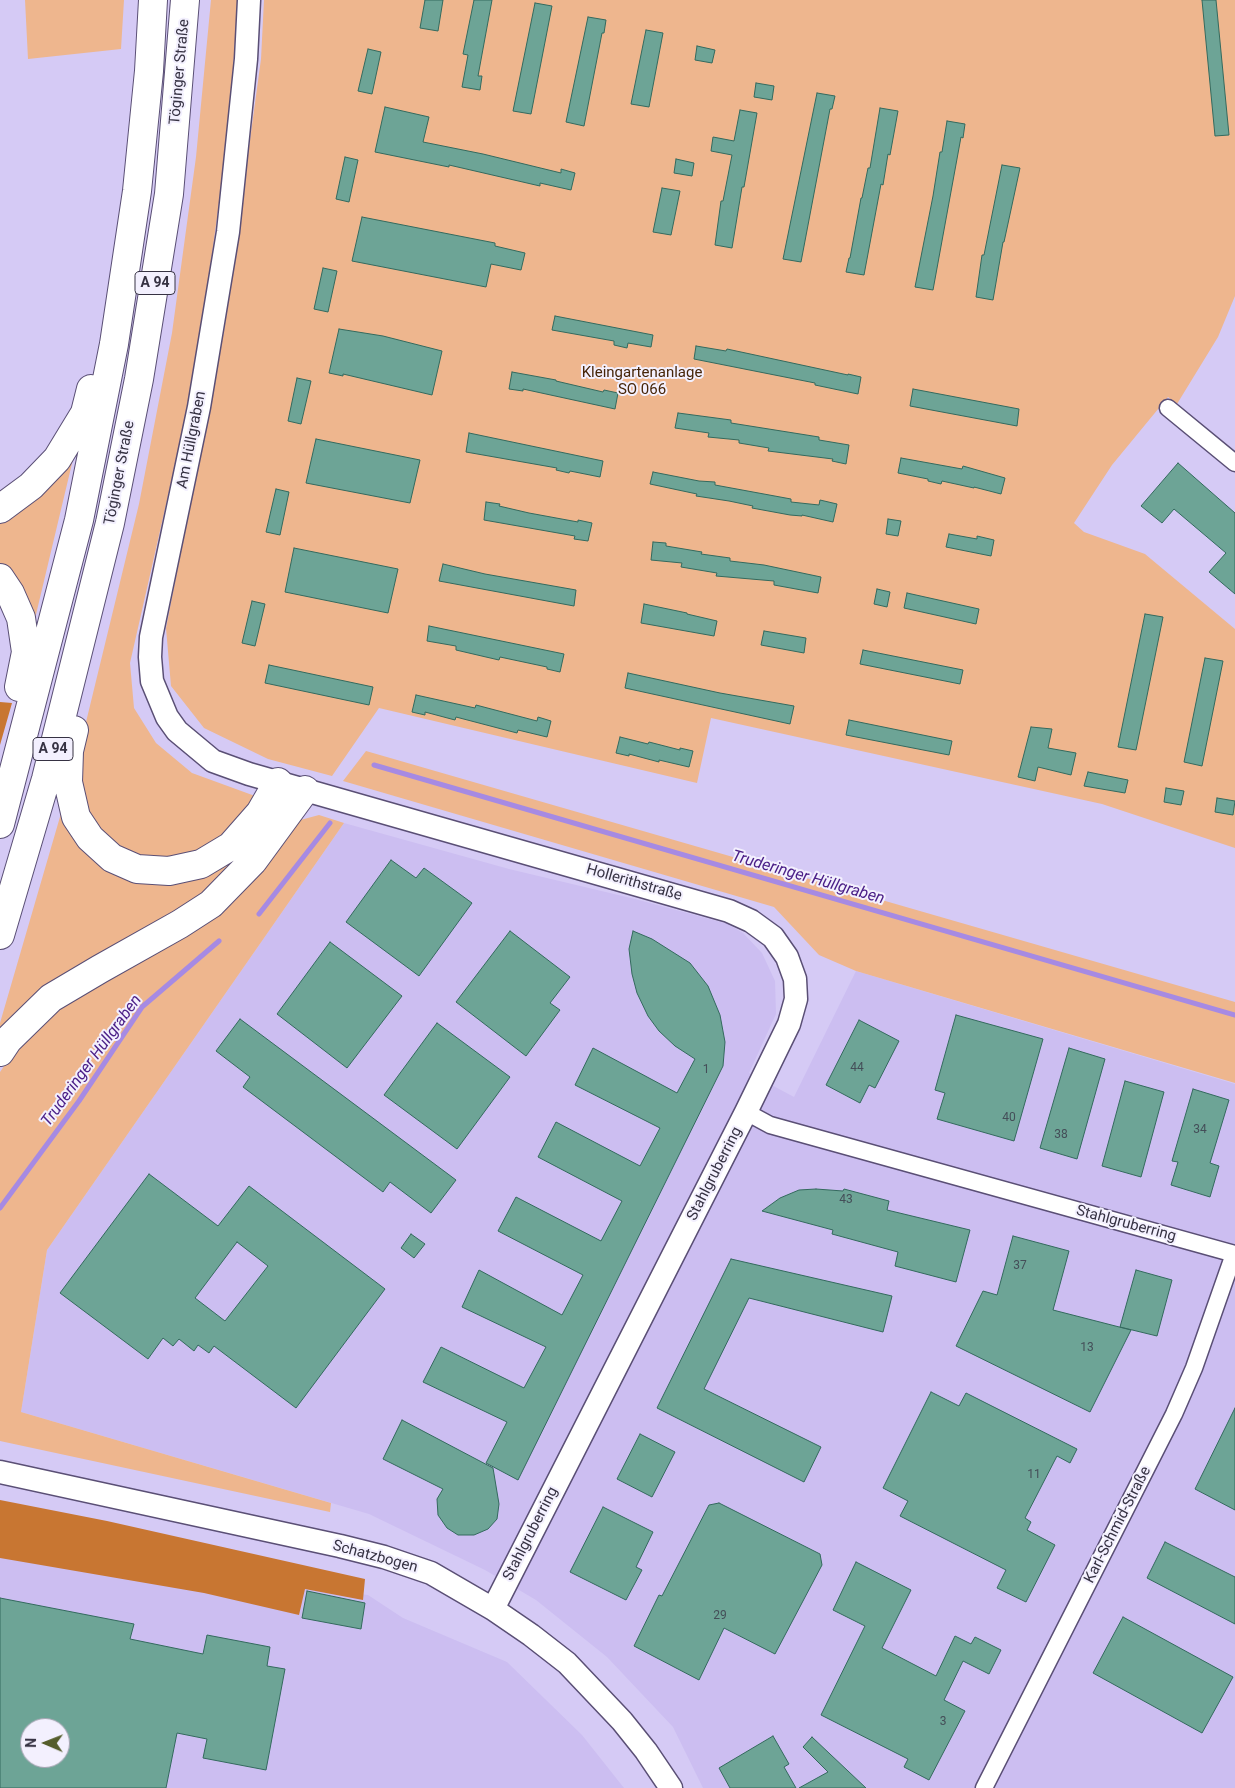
<!DOCTYPE html>
<meta charset="utf-8">
<style>
body{margin:0}
#map{position:relative;width:1235px;height:1788px;overflow:hidden;background:#d5caf5;font-family:Roboto,sans-serif}
canvas{display:block}
.north{position:absolute;left:20px;top:1718px;width:50px;height:50px;box-sizing:border-box;background:#f3f0fe;border:1px solid #a7a4b3;border-radius:50%;rotate:271deg;font-size:14px;font-weight:700;line-height:20px;text-align:center;color:#363243}
.north::after{content:'';display:block;margin:auto;width:18px;height:22px;background:#555d2c;clip-path:polygon(50% 0,100% 100%,50% 72%,0 100%)}
</style>
<div id="map">
<canvas width="1235" height="1788"></canvas>
<div class="north">N</div>
</div>
<script>
const ctx = document.querySelector('canvas').getContext('2d');
ctx.lineJoin = 'round';
function paint(path, color) {
  ctx.fillStyle = color;
  ctx.fill(path, 'evenodd');
}
function toPath(rows) {
  const path = new Path2D();
  for (const r of rows) {
    path.moveTo(r[0], r[1]);
    for (let i = 2; i < r.length; i += 2) path.lineTo(r[i], r[i + 1]);
  }
  return path;
}
function trace(path, color, width, dash) {
  ctx.strokeStyle = color;
  ctx.lineWidth = width;
  ctx.lineCap = dash ? 'butt' : 'round';
  ctx.setLineDash(dash || []);
  ctx.stroke(path);
}
function drawText(font, color, halo, rows, align = 'center') {
  ctx.font = font + ' Roboto,sans-serif';
  ctx.lineWidth = 4;
  ctx.setLineDash([]);
  ctx.textBaseline = 'middle';
  ctx.strokeStyle = halo;
  ctx.fillStyle = color;
  for (const [text, x, y, turn = 0] of rows) {
    ctx.save();
    ctx.translate(x, y);
    ctx.rotate((+turn || 0) * Math.PI / 180);
    ctx.textAlign = isNaN(turn) ? turn : align;
    if (halo) ctx.strokeText(text, 0, 0);
    ctx.fillText(text, 0, 0);
    ctx.restore();
  }
}
paint(toPath([
 [344,823,509,869,635,899,728,924,743,933,762,953,775,981,776,1014,749,1073,794,1097,856,971,1235,1084,1235,1788,703,1788,673,1727,607,1657,536,1600,485,1570,369,1514,21,1412,47,1250],
 [0,1548,368,1595,403,1618,507,1662,582,1735,624,1788,0,1788],
 [30,1728,60,1728,60,1758,30,1758]
]), '#ccbef1');
paint(toPath([
 [25,0,124,0,121,49,28,59],
 [211,0,238,0,228,137,205,305,182,434,130,663,134,708,156,743,192,773,255,796,244,821,190,860,130,857,87,817,78,755,139,504,172,333,196,157],
 [264,0,1235,0,1235,296,1218,337,1177,404,1168,397,1112,465,1074,523,1084,532,1145,554,1235,629,1235,848,1102,804,711,718,697,783,379,708,332,776,268,759,204,728,171,686,166,628,224,331,261,59],
 [74,455,33,627,0,571,0,519],
 [366,751,1235,1002,1235,1083,856,971,819,955,774,907,343,781],
 [62,810,150,880,275,815,211,888,0,1035,0,1023],
 [319,815,344,823,47,1250,21,1412,331,1503,330,1512,0,1441,0,1072,11,1056,55,1013,99,982,293,822]
]), '#eeb68e');
paint(toPath([
 [0,702,12,703,0,745],
 [0,1500,107,1521,365,1579,363,1600,305,1589,299,1615,204,1593,0,1558]
]), '#c87632');
trace(toPath([
 [374,765,1235,1015],
 [259,914,330,823],
 [0,1208,79,1101,142,1007,219,941]
]), '#a68ae3', 5);
const building = toPath([
 [425,0,443,0,438,31,420,28,425,0],
 [474,0,492,0,478,76,482,76,480,90,462,87,468,55,463,54,474,0],
 [1202,0,1216,0,1229,135,1215,136,1202,0],
 [535,3,552,6,531,114,513,111,535,3],
 [588,17,606,20,604,33,602,33,584,126,566,122,588,17],
 [646,30,663,33,649,107,631,104,646,30],
 [697,46,715,50,712,63,695,60,697,46],
 [368,49,381,52,372,94,358,91,368,49],
 [756,83,774,86,772,100,754,97,756,83],
 [817,93,835,96,832,109,830,109,801,262,783,259,817,93],
 [385,107,429,117,423,142,483,154,561,173,561,169,575,173,571,190,540,183,540,186,449,165,449,167,375,152,385,107],
 [880,108,898,111,890,155,888,154,883,185,881,184,864,275,846,272,849,258,850,258,861,198,862,198,868,168,870,168,880,108],
 [740,110,757,113,744,187,742,187,732,248,715,245,721,201,723,201,732,155,711,151,713,137,734,141,740,110],
 [947,121,965,124,963,138,961,137,933,290,915,287,933,196,940,152,942,152,947,121],
 [345,157,358,160,349,202,336,199,345,157],
 [676,159,694,163,692,176,674,173,676,159],
 [1002,165,1020,168,1004,242,1003,242,993,300,976,297,982,255,984,255,1002,165],
 [662,188,680,191,671,235,653,232,662,188],
 [362,217,495,243,495,246,525,253,521,270,491,264,486,287,352,261,362,217],
 [323,268,337,271,328,312,314,309,323,268],
 [555,316,653,335,651,347,628,343,627,348,614,345,614,341,552,330,555,316],
 [339,329,383,336,442,351,432,395,343,374,343,376,329,373,339,329],
 [696,346,726,351,727,349,848,375,848,374,861,377,858,394,815,385,815,383,694,359,696,346],
 [512,372,556,380,556,381,603,392,604,390,618,393,615,409,523,389,523,391,509,389,512,372],
 [297,378,311,381,301,424,288,421,297,378],
 [913,389,1019,409,1017,426,910,406,913,389],
 [678,413,731,420,731,423,819,437,819,440,849,445,846,464,832,461,833,459,768,451,769,448,739,443,739,440,708,437,709,433,675,428,678,413],
 [469,433,603,461,600,477,570,471,569,473,556,470,557,468,466,452,469,433],
 [316,439,420,460,410,503,306,483,316,439],
 [901,458,962,469,963,466,1005,478,1001,494,974,487,974,488,942,481,941,484,928,481,928,479,898,473,901,458],
 [1178,463,1235,513,1235,594,1209,572,1226,553,1174,509,1162,523,1141,506,1178,463],
 [653,472,699,481,715,482,715,485,791,499,791,502,819,505,820,500,837,504,833,522,802,515,802,516,790,515,752,508,753,506,729,501,696,496,697,494,650,484,653,472],
 [276,489,289,492,280,535,266,532,276,489],
 [486,502,500,504,499,506,529,513,578,522,578,520,592,523,588,541,574,539,575,536,484,520,486,502],
 [888,519,901,521,898,536,886,534,888,519],
 [949,534,977,539,977,536,994,540,991,556,946,547,949,534],
 [653,542,666,543,666,546,702,552,701,554,730,558,730,561,764,565,821,577,818,593,774,585,774,581,716,576,717,573,681,567,682,563,651,560,653,542],
 [294,548,398,569,388,613,285,592,294,548],
 [443,564,485,574,576,590,574,606,439,581,443,564],
 [877,589,890,592,887,607,874,604,877,589],
 [907,593,979,609,976,624,904,608,907,593],
 [252,601,265,604,255,646,242,643,252,601],
 [644,604,687,613,687,614,717,621,714,636,641,623,644,604],
 [1145,614,1163,617,1136,750,1118,747,1145,614],
 [429,626,564,654,560,672,547,669,547,667,500,657,499,660,486,657,456,650,456,646,427,641,429,626],
 [764,631,806,638,804,653,761,645,764,631],
 [863,650,963,670,960,684,860,664,863,650],
 [1205,658,1223,661,1202,766,1184,762,1205,658],
 [269,665,373,687,369,705,265,683,269,665],
 [628,673,720,693,794,706,790,724,625,688,628,673],
 [416,695,475,708,476,705,537,721,538,717,551,721,547,737,518,730,517,733,456,717,455,720,425,712,425,715,412,712,416,695],
 [849,720,952,741,949,755,846,735,849,720],
 [1031,727,1052,729,1048,748,1076,753,1071,775,1038,767,1035,781,1018,777,1031,727],
 [620,737,648,744,649,742,680,750,680,748,693,751,689,767,659,760,659,762,629,754,629,756,616,753,620,737],
 [1088,772,1128,780,1125,793,1084,786,1088,772],
 [1166,788,1184,791,1181,805,1164,802,1166,788],
 [1217,798,1235,801,1233,815,1215,812,1217,798],
 [391,860,416,878,424,868,472,903,419,976,346,922,391,860],
 [510,931,570,977,550,1003,560,1010,526,1056,456,1002,510,931],
 [633,931,652,939,690,963,708,986,720,1015,725,1042,723,1066,518,1480,486,1463,507,1422,423,1382,441,1347,524,1388,546,1347,462,1307,479,1270,562,1315,583,1275,498,1231,516,1197,601,1241,622,1201,538,1157,556,1122,640,1166,660,1128,575,1085,593,1048,677,1093,695,1059,675,1046,659,1031,648,1016,637,993,632,974,629,949,633,931],
 [330,942,402,996,347,1068,277,1014,330,942],
 [956,1015,1043,1039,1014,1141,937,1119,945,1093,935,1090,956,1015],
 [240,1019,456,1180,431,1213,390,1182,383,1192,243,1087,250,1077,216,1051,240,1019],
 [859,1020,899,1041,875,1088,869,1085,860,1103,826,1085,859,1020],
 [437,1023,510,1077,457,1149,384,1095,437,1023],
 [1069,1048,1105,1059,1077,1159,1040,1148,1069,1048],
 [1125,1081,1164,1092,1141,1177,1102,1166,1125,1081],
 [1193,1089,1229,1100,1210,1163,1219,1166,1210,1197,1171,1185,1178,1162,1172,1161,1193,1089],
 [149,1174,218,1226,249,1186,385,1289,296,1408,214,1346,209,1353,198,1345,194,1351,179,1339,173,1346,163,1338,148,1359,60,1293,149,1174],
 [237,1242,268,1266,225,1321,195,1298,237,1242],
 [816,1189,843,1191,844,1189,889,1201,887,1210,970,1230,956,1282,895,1266,898,1252,832,1234,833,1230,762,1211,780,1198,799,1190,816,1189],
 [411,1234,425,1244,414,1258,401,1248,411,1234],
 [1013,1236,1069,1251,1053,1310,1131,1330,1090,1412,956,1346,983,1291,997,1295,1013,1236],
 [731,1259,892,1296,883,1332,749,1298,704,1389,821,1447,804,1482,657,1408,731,1259],
 [1136,1270,1172,1280,1157,1336,1120,1327,1136,1270],
 [931,1392,959,1406,966,1393,1077,1449,1070,1463,1057,1456,1025,1518,1031,1522,1027,1530,1055,1545,1026,1602,997,1588,1006,1570,900,1516,908,1501,883,1488,931,1392],
 [1235,1408,1235,1510,1195,1489,1235,1408],
 [402,1420,493,1468,499,1504,497,1519,488,1529,474,1535,458,1535,447,1528,438,1515,437,1499,443,1489,383,1459,402,1420],
 [640,1434,675,1452,652,1497,617,1479,640,1434],
 [719,1503,820,1554,822,1565,775,1654,724,1628,699,1680,634,1646,659,1595,662,1596,709,1505,719,1503],
 [603,1507,653,1532,636,1567,642,1570,626,1600,570,1572,603,1507],
 [1165,1542,1235,1577,1235,1624,1147,1578,1165,1542],
 [856,1562,911,1590,882,1648,936,1676,955,1636,971,1644,975,1637,1001,1650,989,1674,963,1661,944,1700,965,1711,929,1780,904,1767,908,1759,821,1715,865,1626,833,1610,856,1562],
 [307,1591,365,1603,361,1629,302,1618,307,1591],
 [0,1598,134,1624,130,1639,203,1654,207,1635,270,1647,267,1666,285,1669,266,1770,203,1758,207,1739,177,1733,166,1788,0,1788,0,1598],
 [30,1728,60,1728,60,1758,30,1758,30,1728],
 [1123,1617,1233,1677,1202,1733,1093,1673,1123,1617],
 [773,1736,789,1764,784,1767,796,1788,730,1788,719,1768,773,1736],
 [812,1737,866,1788,799,1788,828,1772,803,1747,812,1737]
]);
paint(building, '#6da496');
trace(building, '#346a5e', 1);
const street = toPath([
 [1168,408,1235,463],
 [746,1112,770,1125,1235,1254],
 [984,1788,1174,1414,1194,1368,1234,1254]
]);
const secondary = toPath([
 [249,0,246,59,228,232,199,407,151,637,150,657,152,681,167,717,177,731,213,761,249,774,729,911,751,921,773,937,787,957,795,979,796,999,789,1024,746,1112,493,1609],
 [0,1472,340,1546,384,1557,431,1573,493,1609,531,1635,567,1663,622,1721,646,1751,671,1788]
]);
const highway = toPath([
 [0,509,31,486,57,459,85,413,91,389],
 [0,578,10,593,21,618,26,652,19,687],
 [74,730,69,751,68,782,76,817,90,838,112,858,137,869,169,871,201,864,231,846,260,813,278,782],
 [0,824,79,520,114,344,137,191,149,71,153,0],
 [0,935,46,779,110,523,139,379,169,194,185,0],
 [0,1052,8,1040,51,998,100,969,180,924,211,904,253,861,305,790]
]);
trace(street, '#5a4f75', 19);
trace(secondary, '#5a4f75', 25);
trace(highway, '#5a4f75', 30);
trace(street, '#fff', 16);
trace(secondary, '#fff', 22);
trace(highway, '#fff', 28);
drawText('12px', '#444e58', null, [
 ["44",857,1068],
 ["1",706,1070],
 ["40",1009,1118],
 ["34",1200,1130],
 ["38",1061,1135],
 ["43",846,1200],
 ["37",1020,1266],
 ["13",1087,1348],
 ["11",1034,1475],
 ["29",720,1616],
 ["3",943,1722]
]);
for (const [x, y, w] of [
 [155,283,40],
 [53,749,40]
]) {
  const box = new Path2D();
  box.roundRect(x - w / 2, y - 11.5, w, 23, 4);
  ctx.fillStyle = '#f3f0fe';
  ctx.fill(box);
  trace(box, '#363243', 1);
}
drawText('bold 14px', '#363243', null, [
 ["A 94",155,283],
 ["A 94",53,749]
]);
drawText('15px', '#363243', '#f3f0fe', [
 ["Töginger Straße",180,72,-85],
 ["Am Hüllgraben",192,440,-79],
 ["Töginger Straße",120,473,-79],
 ["Hollerithstraße",634,883,16],
 ["Stahlgruberring",715,1174,-63],
 ["Stahlgruberring",1126,1224,15],
 ["Karl-Schmid-Straße",1118,1525,-63],
 ["Stahlgruberring",531,1534,-63],
 ["Schatzbogen",375,1557,15]
]);
drawText('15px', '#462508', '#f3f0fe', [
 ["Kleingartenanlage",642,373],
 ["SO 066",642,390]
]);
drawText('italic 16px', '#4c2088', '#f3f0fe', [
 ["Truderinger Hüllgraben",808,878,16],
 ["Truderinger Hüllgraben",92,1061,-54]
]);
</script>
